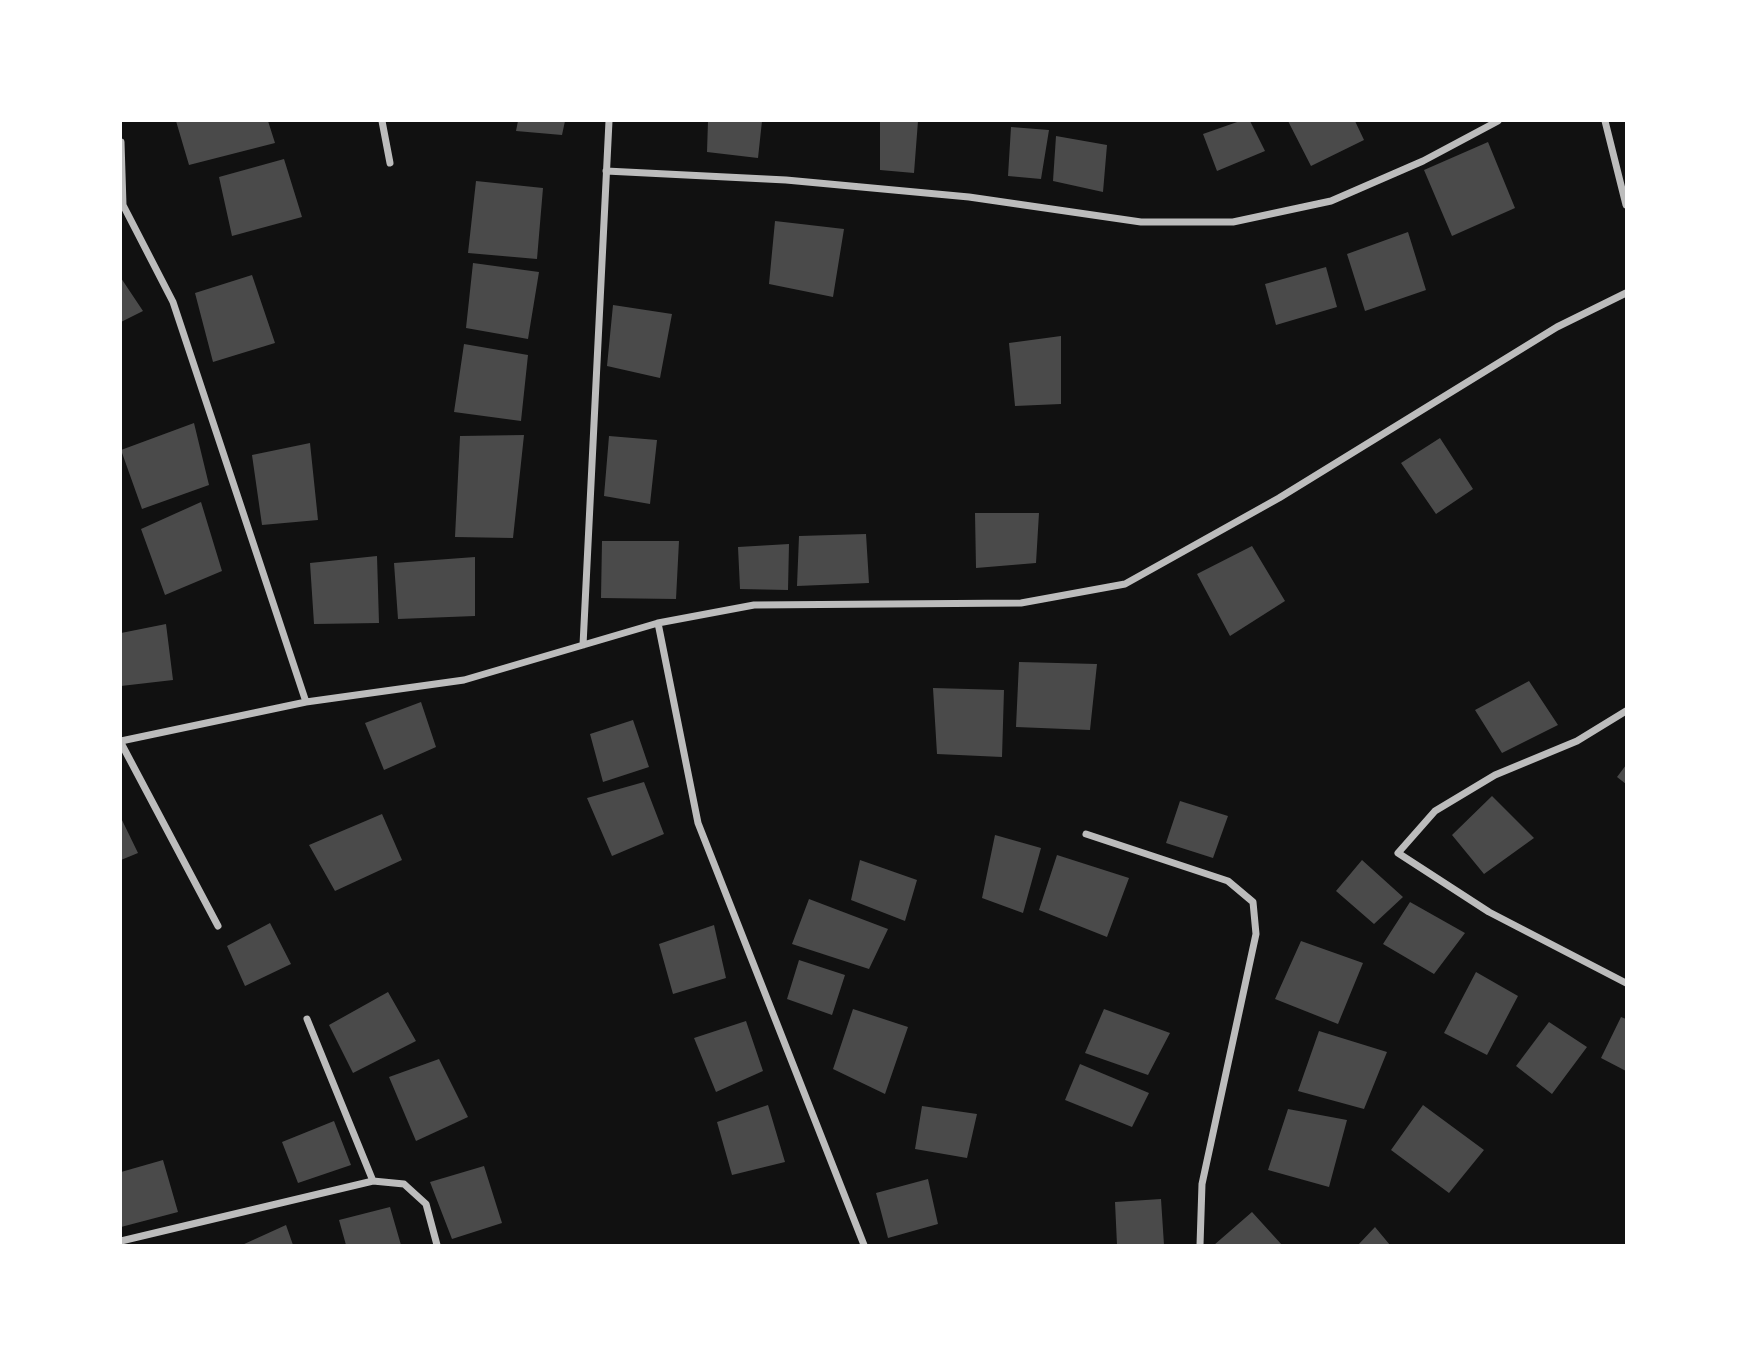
<!DOCTYPE html>
<style>
body{margin:0}
#map{position:relative;width:1747px;height:1366px;overflow:hidden;background:#111;font-family:"DejaVu Sans",sans-serif}
canvas{display:block}
.frame{position:absolute;inset:0;border:122px solid #fff;pointer-events:none}
</style>
<div id="map">
<canvas width="1747" height="1366"></canvas>
<div class="frame"></div>
</div>
<script>
const ctx = document.querySelector('canvas').getContext('2d');
ctx.lineJoin = 'round';
function paint(path, color) {
  ctx.fillStyle = color;
  ctx.fill(path, 'evenodd');
}
function toPath(rows) {
  const path = new Path2D();
  for (const r of rows) {
    path.moveTo(r[0], r[1]);
    for (let i = 2; i < r.length; i += 2) path.lineTo(r[i], r[i + 1]);
  }
  return path;
}
function trace(path, color, width, dash) {
  ctx.strokeStyle = color;
  ctx.lineWidth = width;
  ctx.lineCap = dash ? 'butt' : 'round';
  ctx.setLineDash(dash || []);
  ctx.stroke(path);
}
paint(toPath([
 [176,121,268,121,275,143,189,165],
 [518,121,565,121,562,135,516,131],
 [708,121,762,121,758,158,707,152],
 [880,121,918,121,914,173,880,170],
 [1240,121,1250,121,1265,151,1217,171,1203,134],
 [1288,121,1355,121,1364,140,1311,166],
 [1011,127,1049,130,1041,179,1008,176],
 [1056,136,1107,145,1103,192,1053,181],
 [1488,142,1515,208,1452,236,1424,170],
 [284,159,302,217,232,236,219,177],
 [476,181,543,188,537,259,468,253],
 [775,221,844,229,833,297,769,284],
 [1408,232,1426,290,1365,311,1347,254],
 [473,263,539,272,528,339,466,328],
 [1326,267,1337,307,1276,325,1265,284],
 [252,275,275,343,213,362,195,293],
 [121,278,143,311,121,322],
 [613,305,672,314,660,378,607,366],
 [1061,336,1061,404,1015,406,1009,343],
 [464,344,528,355,521,421,454,412],
 [194,423,209,485,142,509,121,450],
 [524,435,513,538,455,537,460,436],
 [609,436,657,440,650,504,604,496],
 [1440,438,1473,489,1436,514,1401,463],
 [310,443,318,520,262,525,252,455],
 [201,502,222,571,165,595,141,529],
 [975,513,1039,513,1036,563,976,568],
 [866,534,869,583,797,586,799,536],
 [602,541,679,541,676,599,601,598],
 [789,544,788,590,740,589,738,547],
 [1252,546,1285,601,1230,636,1197,574],
 [377,556,379,623,314,624,310,563],
 [475,557,475,616,398,619,394,563],
 [166,624,173,680,121,686,121,633],
 [1019,662,1097,664,1090,730,1016,727],
 [1529,681,1558,725,1502,753,1475,710],
 [933,688,1004,690,1002,757,937,754],
 [421,702,436,747,384,770,365,723],
 [633,720,649,767,603,782,590,734],
 [1626,765,1626,784,1617,777],
 [644,782,664,834,612,856,587,798],
 [1492,796,1534,838,1484,874,1452,835],
 [1180,801,1228,816,1213,858,1166,843],
 [382,814,402,860,335,891,309,845],
 [121,818,138,853,121,860],
 [995,835,1041,848,1023,913,982,898],
 [1057,855,1129,878,1107,937,1039,910],
 [860,860,917,880,905,921,851,900],
 [1362,860,1403,897,1374,924,1336,891],
 [809,899,888,929,869,969,792,944],
 [1410,902,1465,933,1434,974,1383,944],
 [270,923,291,964,245,986,227,946],
 [714,925,726,978,673,994,659,944],
 [1301,941,1363,963,1338,1024,1275,999],
 [799,960,845,975,832,1015,787,999],
 [1476,972,1518,996,1487,1055,1444,1033],
 [388,992,416,1041,353,1073,329,1025],
 [853,1009,908,1027,885,1094,833,1069],
 [1104,1009,1170,1033,1148,1075,1085,1053],
 [1621,1017,1626,1019,1626,1071,1601,1058],
 [746,1021,763,1071,716,1092,694,1038],
 [1549,1022,1587,1047,1552,1094,1516,1066],
 [1319,1031,1387,1052,1364,1109,1298,1091],
 [439,1059,468,1117,416,1141,389,1077],
 [1080,1064,1149,1093,1132,1127,1065,1100],
 [768,1105,785,1162,732,1175,717,1122],
 [1423,1105,1484,1150,1449,1193,1391,1150],
 [922,1106,977,1114,967,1158,915,1149],
 [1288,1109,1347,1120,1329,1187,1268,1170],
 [334,1121,351,1165,298,1183,282,1142],
 [163,1160,178,1212,121,1227,121,1172],
 [484,1166,502,1223,452,1239,430,1182],
 [928,1179,938,1224,888,1238,876,1193],
 [1161,1199,1164,1245,1117,1245,1115,1202],
 [390,1207,401,1245,346,1245,339,1220],
 [1252,1212,1282,1245,1214,1245],
 [286,1225,293,1245,242,1245],
 [1375,1227,1390,1245,1358,1245]
]), '#4a4a4a');
trace(toPath([
 [382,121,390,163],
 [1605,121,1626,205],
 [121,142,123,205,121,205],
 [606,171,786,180,969,197,1141,222,1233,222,1331,201,1423,161,1498,121],
 [123,205,173,302,306,702],
 [658,623,698,823,864,1245],
 [583,645,609,121],
 [1626,711,1577,741,1495,775,1435,811,1398,853,1489,912,1626,983],
 [121,741,306,702,464,680,658,623,754,605,1021,603,1125,584,1279,498,1557,327,1626,293],
 [121,743,218,926],
 [1086,834,1228,881,1253,902,1256,934,1202,1184,1200,1245],
 [307,1019,373,1181],
 [121,1241,373,1181,404,1184,426,1204,437,1245]
]), '#bcbcbc', 7);
</script>
